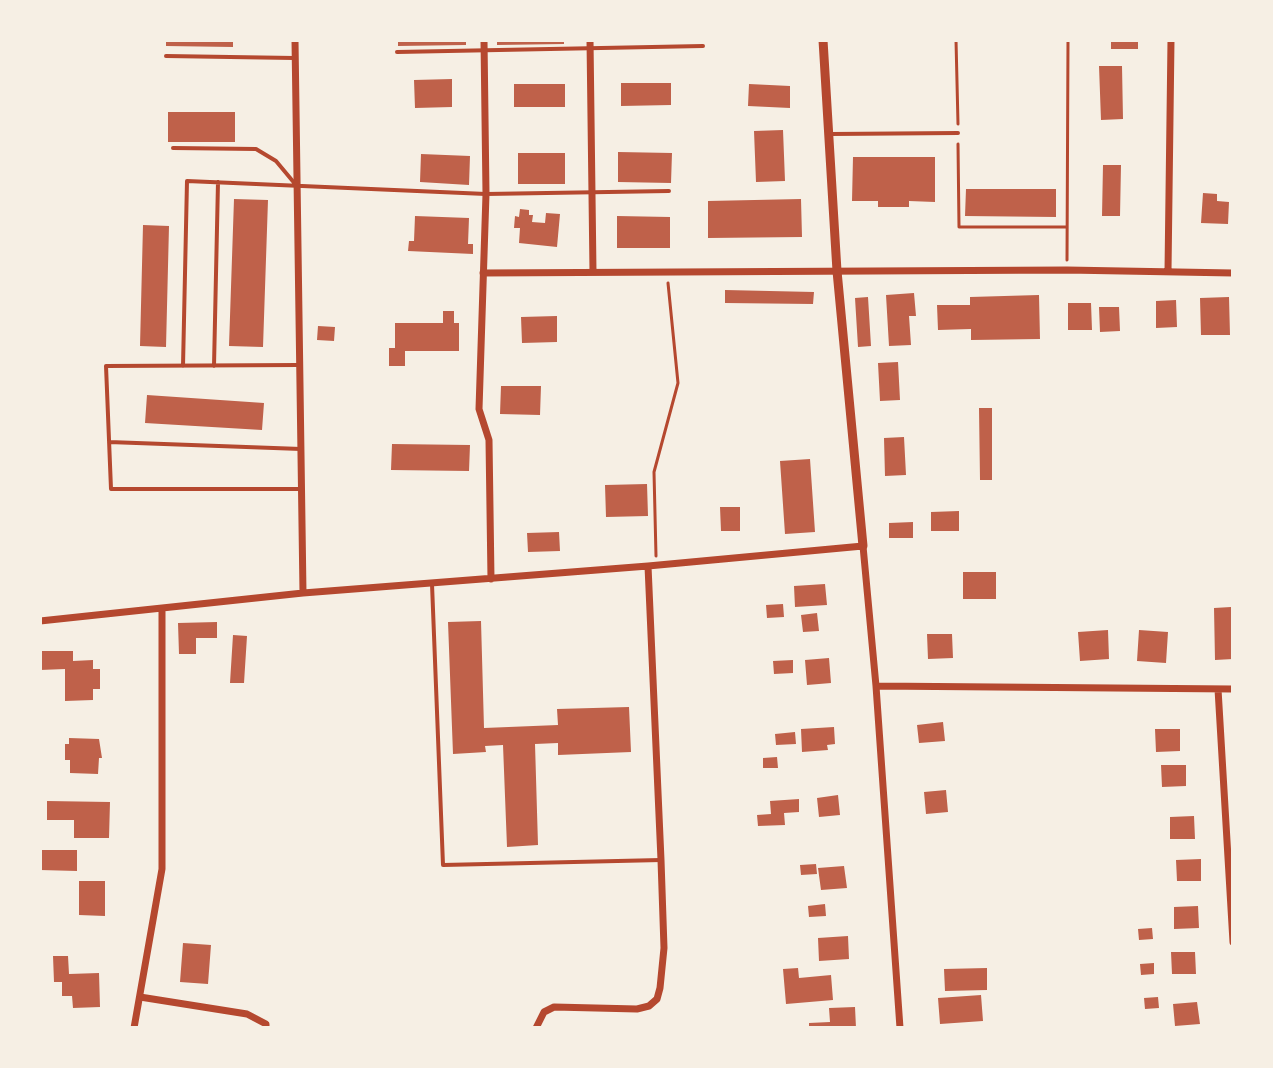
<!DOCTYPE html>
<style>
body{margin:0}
#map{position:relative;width:1273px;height:1068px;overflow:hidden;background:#f6efe4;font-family:"Source Sans 3",sans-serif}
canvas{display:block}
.frame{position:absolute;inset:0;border:42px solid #f6efe4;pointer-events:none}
</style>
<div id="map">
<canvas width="1273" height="1068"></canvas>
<div class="frame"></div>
</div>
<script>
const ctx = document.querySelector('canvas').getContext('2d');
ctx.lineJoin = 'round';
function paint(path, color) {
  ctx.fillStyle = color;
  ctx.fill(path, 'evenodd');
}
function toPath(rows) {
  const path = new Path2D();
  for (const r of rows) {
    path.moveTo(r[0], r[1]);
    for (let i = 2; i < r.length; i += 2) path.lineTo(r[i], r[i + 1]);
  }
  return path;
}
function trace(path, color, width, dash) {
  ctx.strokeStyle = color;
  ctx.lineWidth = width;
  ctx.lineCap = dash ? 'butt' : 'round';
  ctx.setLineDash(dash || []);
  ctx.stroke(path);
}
paint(toPath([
 [166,40,233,40,233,47,166,46],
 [398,40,466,40,466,45,398,46],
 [497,40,564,40,564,44,497,45],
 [1111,40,1138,40,1138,49,1111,49],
 [1099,66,1122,66,1123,119,1101,120],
 [452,79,452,107,415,108,414,80],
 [621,83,671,83,671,105,621,106],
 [514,84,565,84,565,107,514,107],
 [749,84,790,86,790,108,748,106],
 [168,112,235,112,235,142,168,142],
 [783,130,785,181,756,182,754,131],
 [618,152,672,153,671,183,618,182],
 [518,153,565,153,565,184,518,184],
 [421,154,470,156,469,185,420,182],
 [853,157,935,157,935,202,909,201,909,207,878,207,878,201,852,201],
 [1103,165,1121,165,1120,216,1102,216],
 [966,189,1056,189,1056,217,965,216],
 [1203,193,1217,194,1217,201,1229,202,1228,224,1201,223],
 [234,199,268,200,263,347,229,346],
 [801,199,802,237,708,238,708,201],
 [520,209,529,210,529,215,533,215,532,222,545,223,546,213,560,214,557,247,519,243,520,228,514,228,515,216,519,217],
 [415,216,469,218,468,244,473,244,473,254,408,251,409,241,414,241],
 [617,216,670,217,670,248,617,248],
 [143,225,169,226,166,347,140,346],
 [725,290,814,292,813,304,725,303],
 [914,293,916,316,909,316,911,345,889,346,886,295],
 [1039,295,1040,339,971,340,971,329,938,330,937,305,970,305,970,297],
 [868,297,871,346,858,347,855,298],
 [1229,297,1230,335,1201,335,1200,298],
 [1176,300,1177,327,1156,328,1156,301],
 [1068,303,1091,303,1092,330,1068,330],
 [1099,307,1119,307,1120,331,1100,332],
 [443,311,454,311,454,323,459,323,459,351,405,351,405,366,389,366,389,348,395,348,395,323,443,323],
 [557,316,557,342,522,343,521,317],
 [318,326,335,327,334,341,317,340],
 [898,362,900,400,880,401,878,363],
 [501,386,541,386,540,415,500,414],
 [147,395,264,403,262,430,145,423],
 [979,408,992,408,992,480,980,480],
 [904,437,906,475,885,476,884,438],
 [392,444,470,445,469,471,391,470],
 [810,459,815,532,785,534,780,461],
 [647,484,648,516,606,517,605,485],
 [720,507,740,507,740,531,721,531],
 [959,511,959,531,931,531,931,512],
 [913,522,913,538,889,538,889,523],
 [559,532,560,551,528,552,527,533],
 [963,572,996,572,996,599,963,599],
 [825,584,827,605,795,607,794,586],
 [783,604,784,617,767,618,766,605],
 [1231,607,1233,659,1215,660,1214,608],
 [817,613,819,631,803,632,801,615],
 [481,621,484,728,558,725,557,709,629,707,631,752,558,755,558,743,535,744,538,845,507,847,503,745,485,746,486,752,453,754,448,622],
 [217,622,217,638,196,638,196,654,179,654,178,623],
 [1108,630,1109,659,1080,661,1078,632],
 [1139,630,1168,632,1166,663,1137,661],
 [927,634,952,634,953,658,928,659],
 [233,635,247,636,244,683,230,683],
 [40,651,73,651,73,661,93,660,93,669,100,669,100,689,93,689,93,700,65,701,65,669,40,670],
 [829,658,831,683,807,685,805,660],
 [793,660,793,673,774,674,773,661],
 [943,722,945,741,919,743,917,725],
 [834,727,835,744,827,745,828,750,802,752,801,729],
 [1155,729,1180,729,1180,751,1156,752],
 [795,732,796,744,776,745,775,734],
 [69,738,99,739,102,758,99,758,98,774,70,773,70,760,65,760,65,744,69,744],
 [777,757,778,768,763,768,763,758],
 [1161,765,1186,765,1186,786,1162,787],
 [946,790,948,812,926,814,924,792],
 [838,795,840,815,819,817,817,798],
 [799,799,799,812,784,813,785,825,758,826,757,815,771,814,770,801],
 [47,801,110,802,109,838,74,838,74,820,47,820],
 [1194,816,1195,839,1170,839,1170,817],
 [40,850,77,850,77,871,40,870],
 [1201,859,1201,881,1177,881,1176,860],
 [816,864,817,874,801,875,800,865],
 [844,866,847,888,821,890,818,868],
 [79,881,105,881,105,916,79,915],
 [825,904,826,916,809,917,808,906],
 [1198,906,1199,928,1174,929,1174,907],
 [1152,928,1153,939,1139,940,1138,929],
 [848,936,849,959,819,961,818,938],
 [183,943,211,945,208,984,180,982],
 [1171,952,1195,952,1196,974,1172,974],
 [53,956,68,956,69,974,99,973,100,1007,73,1008,72,996,62,996,62,982,54,982],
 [1154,963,1154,974,1141,975,1140,964],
 [798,968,799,978,831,975,833,1000,786,1004,783,969],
 [987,968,987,990,945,991,944,969],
 [981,995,983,1021,940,1024,938,998],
 [1158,997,1159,1008,1145,1009,1144,998],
 [1197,1002,1200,1024,1175,1026,1173,1004],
 [855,1007,856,1028,809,1028,809,1023,830,1022,829,1008]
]), '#bf614a');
trace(toPath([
 [956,40,958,124],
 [958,144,959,227,1067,227],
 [1067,260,1068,40],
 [656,556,654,472,678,383,668,283]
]), '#b5482f', 3);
trace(toPath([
 [397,52,703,46],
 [166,56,294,58],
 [831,134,958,133],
 [173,148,256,149,276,161,296,185],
 [298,365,106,366,111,489,301,489],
 [183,366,187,181,486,194,669,191],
 [214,366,218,182],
 [109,442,301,449],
 [432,584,443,865,661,860]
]), '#b5482f', 4);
trace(toPath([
 [295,40,303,593],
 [484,40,486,194,479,409,489,440,491,579],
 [590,40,593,272],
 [1168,271,1171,40],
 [483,273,1067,270,1233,273],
 [40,621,303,593,648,566,863,546,876,686,900,1028],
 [876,686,1233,689],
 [1218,689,1233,942],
 [140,997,247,1014,266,1024,266,1028],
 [134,1028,162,869,162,608],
 [536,1028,544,1012,554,1007,637,1009,649,1006,657,999,660,988,664,948,661,860,648,566]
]), '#b5482f', 7);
trace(toPath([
 [823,40,837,271,863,546]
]), '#b5482f', 9);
</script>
